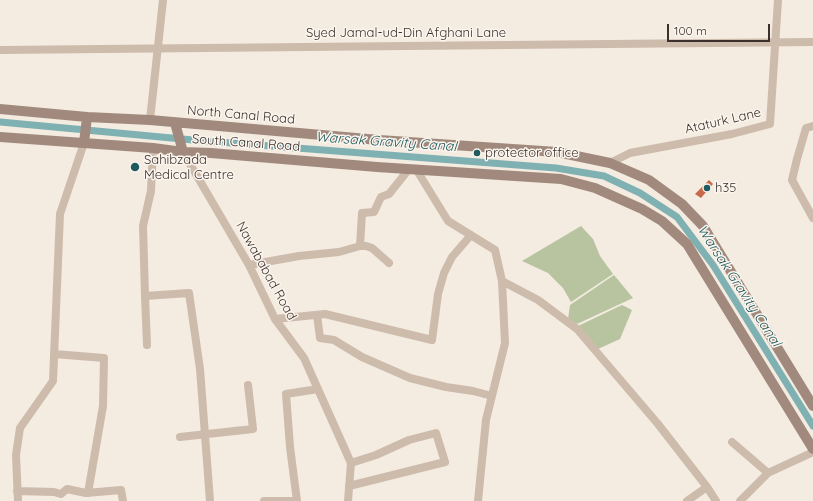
<!DOCTYPE html>
<style>
body{margin:0}
#map{position:relative;width:813px;height:501px;overflow:hidden;background:#f4ebe1;font-family:Quicksand,sans-serif}
canvas{display:block}
.scale{position:absolute;left:667px;top:24px;width:103px;height:18px;box-sizing:border-box;border:2px solid #3b302b;border-top:0;padding-left:5px;font-size:12px;line-height:14px;white-space:nowrap;color:#3b302b;-webkit-text-stroke:3px #fbf5ee;paint-order:stroke}
</style>
<div id="map">
<canvas width="813" height="501"></canvas>
<div class="scale">100 m</div>
</div>
<script>
const ctx = document.querySelector('canvas').getContext('2d');
ctx.lineJoin = 'round';
function paint(path, color) {
  ctx.fillStyle = color;
  ctx.fill(path, 'evenodd');
}
function toPath(rows) {
  const path = new Path2D();
  for (const r of rows) {
    path.moveTo(r[0], r[1]);
    for (let i = 2; i < r.length; i += 2) path.lineTo(r[i], r[i + 1]);
  }
  return path;
}
function trace(path, color, width, dash) {
  ctx.strokeStyle = color;
  ctx.lineWidth = width;
  ctx.lineCap = dash ? 'butt' : 'round';
  ctx.setLineDash(dash || []);
  ctx.stroke(path);
}
function drawText(font, color, halo, rows, align = 'center') {
  ctx.font = font + ' Quicksand,sans-serif';
  ctx.lineWidth = 3;
  ctx.setLineDash([]);
  ctx.textBaseline = 'middle';
  ctx.strokeStyle = halo;
  ctx.fillStyle = color;
  for (const [text, x, y, turn = 0] of rows) {
    ctx.save();
    ctx.translate(x, y);
    ctx.rotate((+turn || 0) * Math.PI / 180);
    ctx.textAlign = isNaN(turn) ? turn : align;
    if (halo) ctx.strokeText(text, 0, 0);
    ctx.fillText(text, 0, 0);
    ctx.restore();
  }
}
paint(toPath([
 [581,226,593,239,600,256,613,274,571,302,563,288,548,273,522,261],
 [614,275,633,298,577,324,568,319,570,305],
 [622,305,632,310,620,339,598,349,578,326]
]), '#b8c4a0');
trace(toPath([
 [0,122,193,140,556,168,604,176,640,193,677,217,713,265,813,426]
]), '#7fb0b2', 7);
paint(toPath([
 [709,180,713,184,701,198,695,194]
]), '#c8694b');
trace(toPath([
 [0,50,813,42],
 [150,120,163,0],
 [813,126,806,128,797,159,792,180,813,218],
 [153,148,151,191,143,226,145,296,189,293,200,369,210,501],
 [183,152,249,265,275,319,304,358,351,463,348,501],
 [610,163,630,153,732,134,770,124,778,0],
 [416,169,448,221,495,250,502,281],
 [360,246,366,246,372,248,389,263],
 [249,265,299,256,339,252,360,246,362,213,374,212,381,197,389,194,409,169],
 [145,296,147,345],
 [317,315,320,338,334,340,362,357,410,378,446,387,473,391,492,396],
 [275,319,325,314,432,340,438,294,444,273,452,257,471,235],
 [54,354,104,358,103,406,88,493],
 [180,437,253,429,248,385],
 [732,442,768,473],
 [349,486,445,462,436,433,409,440,376,455,351,463],
 [17,491,54,492,61,494,67,489,86,493,121,490,123,501],
 [18,501,16,455,20,428,53,381,60,214,84,143],
 [264,501,297,501,290,447,286,394,318,389],
 [478,501,486,420,505,343,502,281,538,300,577,329,658,424,707,487,716,501],
 [687,501,707,487],
 [740,501,768,473,813,452]
]), '#cdbbac', 8);
trace(toPath([
 [0,109,87,117,150,120,379,140,557,152,610,163,649,180,682,204,703,226,813,406],
 [175,123,183,152],
 [0,137,153,148,183,152,211,153,377,167,561,179,595,188,642,209,662,221,687,244,813,449],
 [84,143,87,117]
]), '#a18a7d', 10);
for (const [x, y, r, color] of [
 [477,153,4,"#1f5a5e"],
 [135,167,5,"#1f5a5e"],
 [707,188,4,"#1f5a5e"]
]) {
  const dot = new Path2D();
  dot.arc(x, y, r, 0, 2 * Math.PI);
  ctx.fillStyle = color;
  ctx.fill(dot);
  trace(dot, '#fbf5ee', 1.5);
}
drawText('13px', '#3b302b', '#fbf5ee', [
 ["Syed Jamal-ud-Din Afghani Lane",406,33],
 ["North Canal Road",241,115,5],
 ["Ataturk Lane",723,121,-13],
 ["South Canal Road",246,143,4],
 ["Nawababad Road",266,271,61]
]);
drawText('13px', '#3b302b', '#fbf5ee', [
 ["protector office",485,153],
 ["Sahibzada",144,160],
 ["Medical Centre",144,175],
 ["h35",715,188]
], 'left');
drawText('italic 14px', '#1f5a5e', '#fbf5ee', [
 ["Warsak Gravity Canal",386,142,4],
 ["Warsak Gravity Canal",739,286,57]
]);
</script>
